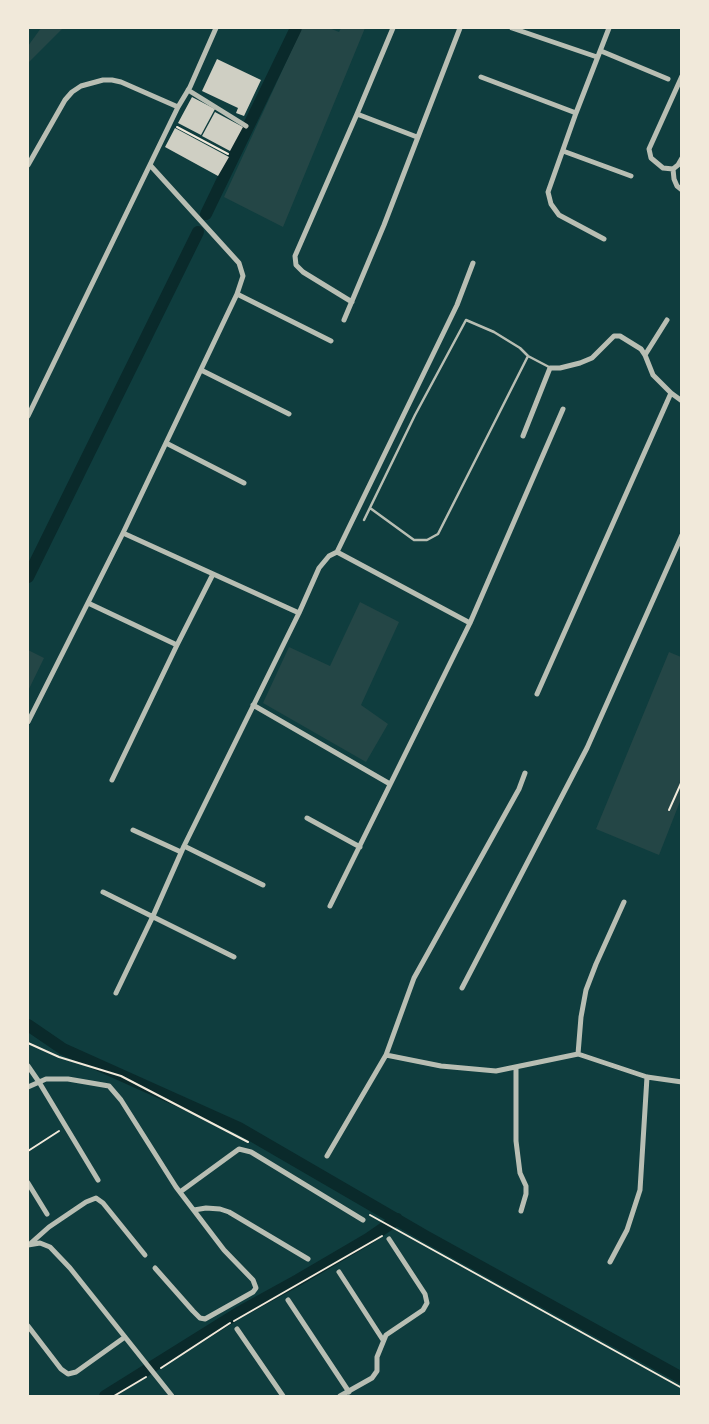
<!DOCTYPE html>
<style>
body{margin:0}
#map{position:relative;width:709px;height:1424px;overflow:hidden;background:#0f3d3e;font-family:Montserrat,sans-serif}
canvas{display:block}
.frame{position:absolute;inset:0;border:29px solid #f1e9da;pointer-events:none}
</style>
<div id="map">
<canvas width="709" height="1424"></canvas>
<div class="frame"></div>
</div>
<script>
const ctx = document.querySelector('canvas').getContext('2d');
ctx.lineJoin = 'round';
function paint(path, color) {
  ctx.fillStyle = color;
  ctx.fill(path, 'evenodd');
}
function toPath(rows) {
  const path = new Path2D();
  for (const r of rows) {
    path.moveTo(r[0], r[1]);
    for (let i = 2; i < r.length; i += 2) path.lineTo(r[i], r[i + 1]);
  }
  return path;
}
function trace(path, color, width, dash) {
  ctx.strokeStyle = color;
  ctx.lineWidth = width;
  ctx.lineCap = dash ? 'butt' : 'round';
  ctx.setLineDash(dash || []);
  ctx.stroke(path);
}
paint(toPath([
 [41,28,63,28,28,63,28,46],
 [286,28,329,28,339,32,341,28,365,28,283,227,224,197,299,34],
 [360,602,399,622,361,705,388,724,366,762,263,703,289,647,330,666],
 [28,650,44,658,28,691],
 [669,652,681,657,681,799,659,855,596,829]
]), '#244646');
trace(toPath([
 [206,214,296,28],
 [28,577,198,232],
 [28,1025,63,1049,239,1128,425,1236,682,1378],
 [105,1396,238,1313,298,1280,368,1239,397,1219]
]), '#0a2a2b', 12);
paint(toPath([
 [217,59,261,80,244,116,236,113,238,108,202,91],
 [192,97,215,109,201,135,178,123],
 [215,112,243,127,230,151,202,136],
 [175,128,229,157,218,176,165,147]
]), '#cfcfc3');
trace(toPath([
 [177,127,228,154],
 [669,810,682,781],
 [28,1043,59,1057,121,1076,248,1142],
 [28,1151,59,1131],
 [370,1215,682,1388],
 [234,1321,382,1236],
 [161,1368,230,1323],
 [114,1396,146,1377]
]), '#f1e9da', 2);
trace(toPath([
 [370,508,414,540,427,540,438,534,528,356],
 [364,520,415,415,466,320,494,332,520,348,528,356,549,367]
]), '#b8beb3', 2.5);
trace(toPath([
 [512,28,597,57],
 [601,51,668,79],
 [682,76,649,149,651,158,663,168,673,169,674,179,677,186,682,190],
 [481,77,576,113],
 [188,90,246,126],
 [357,114,417,137],
 [563,151,631,176],
 [28,165,65,100,72,92,81,86,103,80,112,80,121,82,178,107],
 [673,169,678,165,682,158],
 [604,239,559,215,551,204,548,192,576,113,609,28],
 [237,294,331,341],
 [352,302,303,272,296,265,295,256,357,114,393,28],
 [344,320,384,225,460,28],
 [645,355,667,320],
 [201,370,289,414],
 [28,416,178,107,190,87,216,28],
 [523,436,550,368,560,368,580,363,592,358,614,336,620,336,641,349,645,355,653,375,671,393,682,401],
 [166,443,244,483],
 [123,533,299,613],
 [337,552,457,305,473,263],
 [337,552,470,623],
 [88,603,177,645],
 [537,694,671,393],
 [253,705,390,784],
 [28,722,123,533,237,294,243,276,239,263,150,165],
 [112,780,177,645,213,574],
 [307,818,360,847],
 [133,830,181,852],
 [184,846,263,885],
 [103,892,234,957],
 [330,906,470,623,563,409],
 [462,988,587,748,682,535],
 [116,993,153,916,184,846,299,613,319,568,329,556,337,552],
 [578,1054,581,1017,586,990,596,964,624,902],
 [386,1055,441,1066,496,1071,578,1054,647,1077,682,1082],
 [28,1066,39,1082,98,1180],
 [516,1067,516,1141,520,1173,526,1186,526,1194,521,1211],
 [28,1087,46,1079,68,1079,109,1086,121,1100,176,1187,224,1250,253,1280,256,1288,253,1292,205,1319,200,1318,193,1311,155,1268],
 [327,1156,386,1055,414,978,519,789,525,773],
 [28,1183,47,1214],
 [180,1192,239,1149,251,1152,363,1220],
 [194,1210,206,1208,220,1209,229,1212,308,1259],
 [31,1243,49,1227,86,1202,96,1198,103,1203,145,1255],
 [28,1245,40,1243,50,1247,70,1268,172,1396],
 [610,1262,627,1230,640,1190,647,1077],
 [339,1272,383,1340],
 [288,1300,349,1392],
 [28,1326,61,1369,68,1374,76,1372,125,1337],
 [237,1329,283,1396],
 [340,1396,372,1378,377,1371,377,1357,386,1335,423,1310,427,1303,425,1294,389,1239]
]), '#b8beb3', 5);
</script>
